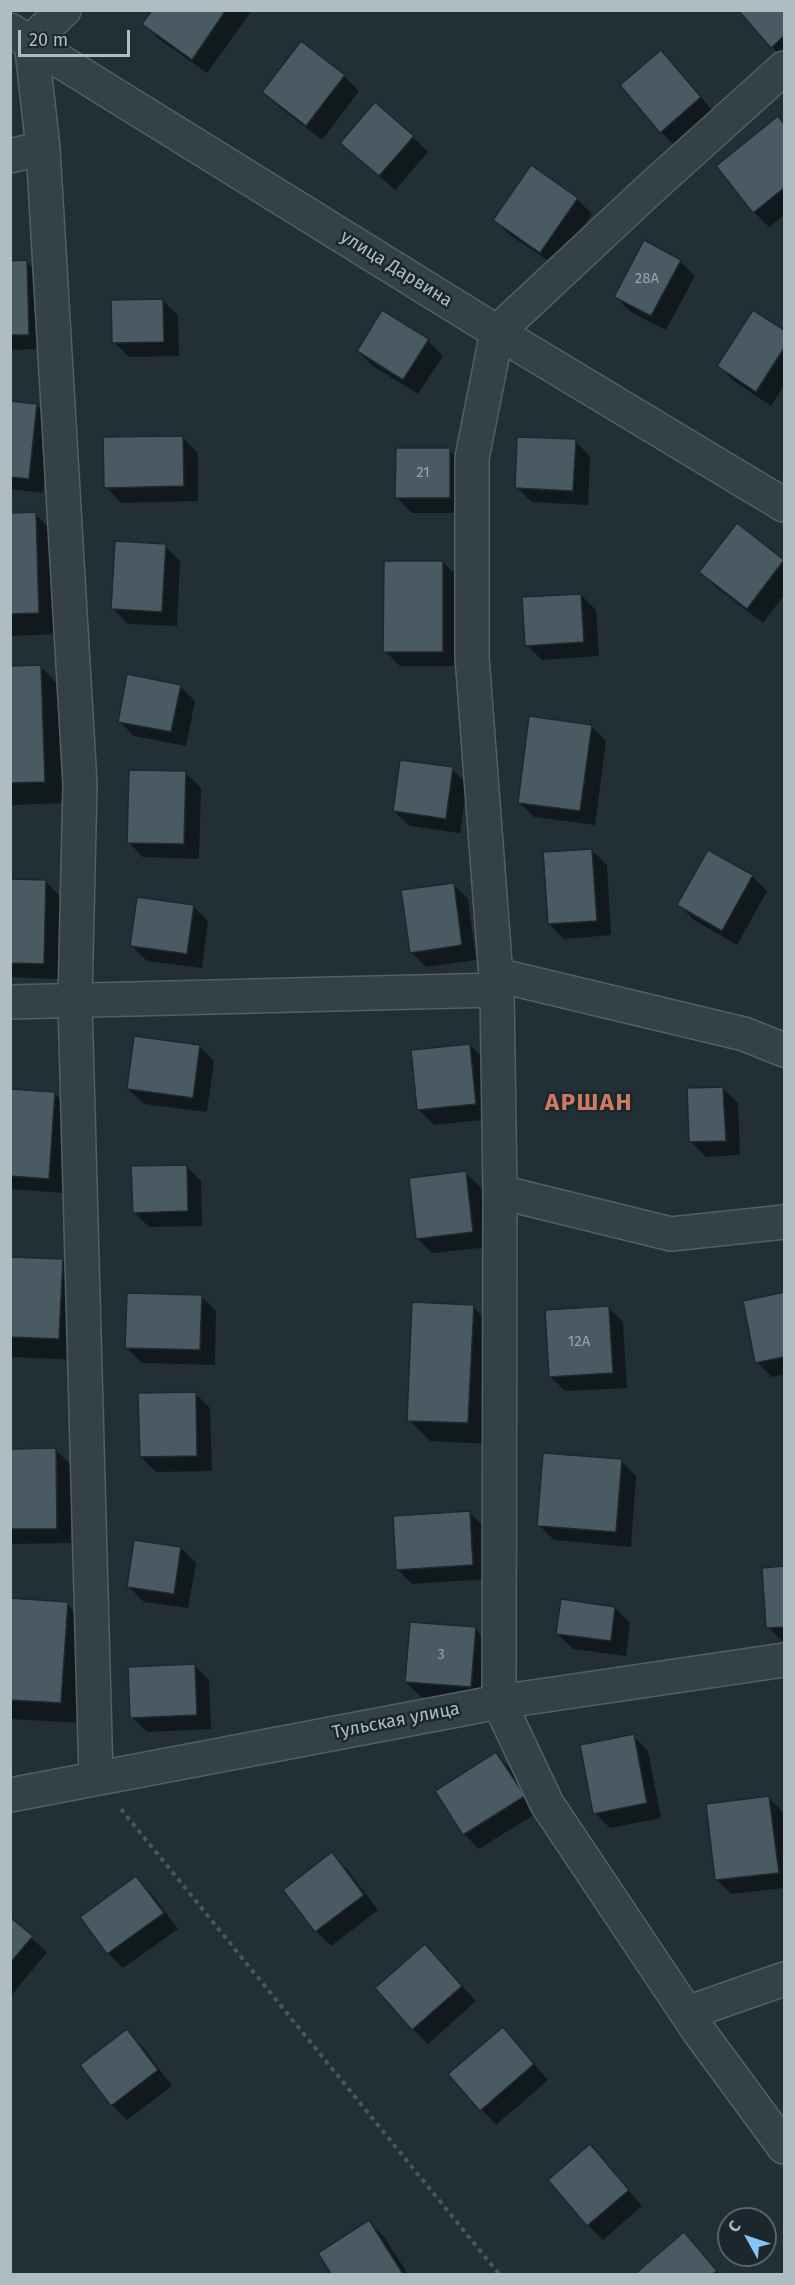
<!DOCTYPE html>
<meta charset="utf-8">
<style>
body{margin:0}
#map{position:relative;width:795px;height:2285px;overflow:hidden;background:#222f37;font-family:"Fira Sans",sans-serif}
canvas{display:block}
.frame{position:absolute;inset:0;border:12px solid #b0bcc4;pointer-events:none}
.north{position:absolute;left:717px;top:2207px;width:60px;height:60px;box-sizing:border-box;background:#1b262d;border:2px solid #576269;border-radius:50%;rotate:310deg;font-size:16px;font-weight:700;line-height:24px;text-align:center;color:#b0bcc4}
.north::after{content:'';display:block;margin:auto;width:21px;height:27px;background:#87c6f2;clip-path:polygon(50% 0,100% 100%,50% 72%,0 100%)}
.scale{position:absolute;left:18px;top:30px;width:112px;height:27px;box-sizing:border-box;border:3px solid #b0bcc4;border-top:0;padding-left:8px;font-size:18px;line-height:21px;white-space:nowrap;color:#b0bcc4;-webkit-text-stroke:4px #1b262d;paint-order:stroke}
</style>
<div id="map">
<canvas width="795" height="2285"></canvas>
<div class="frame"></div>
<div class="north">С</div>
<div class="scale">20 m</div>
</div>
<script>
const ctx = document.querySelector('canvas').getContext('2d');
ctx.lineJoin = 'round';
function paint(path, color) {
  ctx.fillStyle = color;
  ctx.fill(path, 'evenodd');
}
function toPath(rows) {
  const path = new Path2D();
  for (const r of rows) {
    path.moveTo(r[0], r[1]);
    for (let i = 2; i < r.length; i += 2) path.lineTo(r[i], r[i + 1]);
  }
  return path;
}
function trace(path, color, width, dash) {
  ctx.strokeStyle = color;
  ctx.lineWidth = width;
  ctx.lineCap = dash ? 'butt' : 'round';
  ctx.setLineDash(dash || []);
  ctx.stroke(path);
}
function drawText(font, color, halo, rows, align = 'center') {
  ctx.font = font + ' "Fira Sans",sans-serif';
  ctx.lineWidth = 5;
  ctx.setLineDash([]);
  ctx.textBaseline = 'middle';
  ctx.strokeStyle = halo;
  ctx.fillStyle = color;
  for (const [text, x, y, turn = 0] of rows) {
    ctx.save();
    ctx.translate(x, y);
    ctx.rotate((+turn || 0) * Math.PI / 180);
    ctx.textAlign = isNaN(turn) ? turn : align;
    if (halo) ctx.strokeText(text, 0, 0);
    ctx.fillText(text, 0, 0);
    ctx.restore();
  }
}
paint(toPath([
 [154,10,252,10,207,73,159,39,144,24],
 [740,10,784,10,784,59,772,47],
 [301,43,344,76,359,91,322,140,279,107,264,92],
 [661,52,715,113,676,147,661,132],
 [778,118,784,125,784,215,769,227,754,212],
 [413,137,428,152,395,190,357,157],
 [577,199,592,214,556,266,510,235,495,220],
 [680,261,695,276,666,330,631,312,616,297],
 [10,262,27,262,42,277,43,349,10,350],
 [162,300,178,315,179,356,129,357,114,342],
 [754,313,784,332,784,385,771,406,734,381,719,366],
 [428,341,443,356,418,394,373,366,358,351],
 [10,402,37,405,52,420,43,493,10,489],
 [183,438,198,453,198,501,121,503,106,487],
 [575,441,590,456,588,505,532,502,516,487],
 [449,450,464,465,464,513,412,513,397,498],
 [10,514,35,514,57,535,59,634,10,636],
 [738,525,784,562,784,595,763,623,716,587,701,572],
 [165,546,180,561,177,626,128,624,113,609],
 [443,562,458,577,458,666,400,666,385,651],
 [581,595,596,610,599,656,542,660,527,645],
 [40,666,61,688,66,803,10,805,10,668],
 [180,686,195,701,186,746,134,736,119,721],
 [591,726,606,741,595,825,534,817,519,802],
 [452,769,467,784,460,833,410,826,394,811],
 [186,773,201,788,199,859,143,857,128,842],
 [592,850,607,865,611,935,564,939,549,924],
 [752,876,767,891,737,945,694,920,679,905],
 [10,881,46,882,61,897,58,979,10,977],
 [453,884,468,899,476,960,426,967,411,952],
 [193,906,208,921,202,968,147,961,132,946],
 [470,1045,485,1060,491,1119,434,1125,419,1110],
 [199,1046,214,1061,207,1112,144,1104,128,1089],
 [723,1088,738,1103,740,1155,706,1157,691,1142],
 [10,1090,54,1093,69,1108,63,1193,10,1189],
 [186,1166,201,1181,202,1226,149,1227,134,1212],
 [466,1173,481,1188,488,1247,432,1253,417,1238],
 [10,1258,63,1261,84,1282,80,1360,10,1357],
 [784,1293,784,1374,772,1377,757,1362,744,1302],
 [201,1296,216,1311,215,1365,142,1363,127,1348],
 [473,1307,494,1328,489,1444,430,1441,409,1420],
 [608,1307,623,1322,627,1388,565,1391,550,1376],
 [195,1393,210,1408,212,1471,156,1472,141,1457],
 [56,1450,71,1465,71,1543,10,1544,10,1451],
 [621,1461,636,1476,631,1547,554,1540,539,1525],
 [469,1512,484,1527,488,1579,412,1584,397,1569],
 [181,1548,196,1563,188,1608,144,1602,129,1587],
 [784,1567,784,1642,783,1642,768,1627,764,1569],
 [10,1600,67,1604,88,1625,82,1723,10,1719],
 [615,1608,630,1623,626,1656,573,1649,558,1634],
 [475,1629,490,1644,486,1702,421,1697,406,1682],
 [194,1665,209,1680,211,1729,147,1732,132,1717],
 [633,1736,648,1751,661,1818,610,1828,595,1813],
 [496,1754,511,1769,538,1812,479,1849,464,1834],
 [769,1798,784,1813,784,1888,731,1894,716,1879],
 [332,1854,347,1869,378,1910,331,1946,316,1931],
 [136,1878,151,1893,178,1929,123,1968,108,1953,82,1918],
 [10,1919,47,1952,11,1996,10,1995],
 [425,1946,476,2001,428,2044,413,2029],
 [503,2029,548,2080,496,2125,450,2074],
 [127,2031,142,2046,172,2086,127,2120,112,2105],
 [590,2146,642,2206,603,2240,588,2225],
 [369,2222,384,2237,408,2274,333,2274,320,2254],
 [684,2235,720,2274,637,2274]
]), '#0007');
const building = toPath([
 [152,10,226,10,192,60,142,24,152,10],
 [738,10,784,10,784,36,771,48,738,10],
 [301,41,345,75,306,126,262,92,301,41],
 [661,50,701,97,660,133,620,85,661,50],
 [375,102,414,136,379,176,340,143,375,102],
 [778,116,784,124,784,188,753,213,716,166,778,116],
 [531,165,578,198,540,253,493,220,531,165],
 [644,240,681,260,651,316,614,297,644,240],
 [27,260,29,335,10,335,10,261,27,260],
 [163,299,164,342,112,343,111,300,163,299],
 [382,310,429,339,403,380,357,351,382,310],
 [753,310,784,330,784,348,756,392,717,366,753,310],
 [10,401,37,404,29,479,10,477,10,401],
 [183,436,184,486,104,488,103,437,183,436],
 [517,437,576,439,573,491,515,488,517,437],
 [396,448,450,448,450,498,395,498,396,448],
 [36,512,39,613,10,614,10,513,36,512],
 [737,523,784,560,747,609,699,572,737,523],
 [115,541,166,544,162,612,111,609,115,541],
 [384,561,443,561,443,652,383,652,384,561],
 [581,594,584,642,525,646,522,597,581,594],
 [41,665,45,782,10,783,10,666,41,665],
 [127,674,181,685,171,732,118,722,127,674],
 [529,716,592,725,580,811,518,803,529,716],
 [400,760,453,767,446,819,393,811,400,760],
 [129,770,186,771,184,844,127,843,129,770],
 [592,849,597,921,548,924,543,852,592,849],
 [708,850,753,875,722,931,677,905,708,850],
 [10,879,46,880,44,964,10,963,10,879],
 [454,883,462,945,410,953,401,890,454,883],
 [137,897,194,905,187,954,130,946,137,897],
 [134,1036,200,1045,193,1098,127,1089,134,1036],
 [470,1044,476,1104,417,1110,411,1050,470,1044],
 [723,1087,726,1141,689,1142,687,1088,723,1087],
 [10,1089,55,1092,49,1179,10,1176,10,1089],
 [187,1165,188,1211,133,1213,131,1166,187,1165],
 [466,1171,473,1232,416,1239,409,1178,466,1171],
 [10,1257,63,1259,59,1339,10,1337,10,1257],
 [784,1292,784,1357,755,1363,743,1301,784,1292],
 [127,1293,202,1295,200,1350,125,1348,127,1293],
 [412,1302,474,1305,468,1423,407,1421,412,1302],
 [609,1306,613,1373,549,1377,545,1310,609,1306],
 [196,1392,197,1456,140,1457,138,1393,196,1392],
 [56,1448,57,1529,10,1529,10,1449,56,1448],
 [543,1453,622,1459,616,1532,537,1526,543,1453],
 [470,1511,473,1565,396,1570,393,1516,470,1511],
 [134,1540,181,1547,174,1594,127,1587,134,1540],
 [784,1566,784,1627,766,1628,762,1568,784,1566],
 [10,1598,68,1602,61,1703,10,1700,10,1598],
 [561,1599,615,1607,611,1641,556,1634,561,1599],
 [410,1622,476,1627,471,1687,405,1682,410,1622],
 [195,1664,197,1715,130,1718,128,1667,195,1664],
 [634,1734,647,1803,593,1814,580,1745,634,1734],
 [496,1752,525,1796,463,1835,435,1791,496,1752],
 [769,1796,779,1873,715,1880,706,1804,769,1796],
 [332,1852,364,1895,315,1932,283,1890,332,1852],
 [136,1876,164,1913,107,1954,80,1917,136,1876],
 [10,1917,33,1936,10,1963,10,1917],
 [425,1944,462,1986,412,2030,375,1988,425,1944],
 [503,2027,534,2064,480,2111,448,2074,503,2027],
 [127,2029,158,2070,111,2106,80,2065,127,2029],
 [590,2144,629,2190,587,2226,548,2180,590,2144],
 [369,2220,403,2274,331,2274,318,2253,369,2220],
 [684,2232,717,2271,713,2274,635,2274,684,2232]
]);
paint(building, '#4a5a63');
trace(building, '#1d282f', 1.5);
const minor = toPath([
 [10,30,497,332,784,505],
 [31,41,43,148,80,784,75,1001,96,1778],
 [31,41,64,10],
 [784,68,651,188,497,332,472,458,472,657,497,990,500,1192,499,1702,547,1804,698,2030,784,2147],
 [10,156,43,148],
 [497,975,744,1034,784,1050],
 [10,1002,497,990],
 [500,1192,671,1234,784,1222],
 [10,1795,499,1702,784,1660],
 [687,2013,784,1979]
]);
trace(minor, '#535f66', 36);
trace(toPath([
 [121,1809,499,2274]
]), '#455a57', 4, [4.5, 4.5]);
trace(minor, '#354148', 33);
drawText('15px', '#96a4ac', null, [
 ["28А",647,279],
 ["21",423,473],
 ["12А",579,1342],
 ["3",441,1655]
]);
drawText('18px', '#b0bcc4', '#1b262d', [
 ["улица Дарвина",396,269,32],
 ["Тульская улица",396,1721,-11]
]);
ctx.letterSpacing = '1.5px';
drawText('bold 24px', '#ce7b62', '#1b262d', [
 ["АРШАН",589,1103]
]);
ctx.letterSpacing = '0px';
</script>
